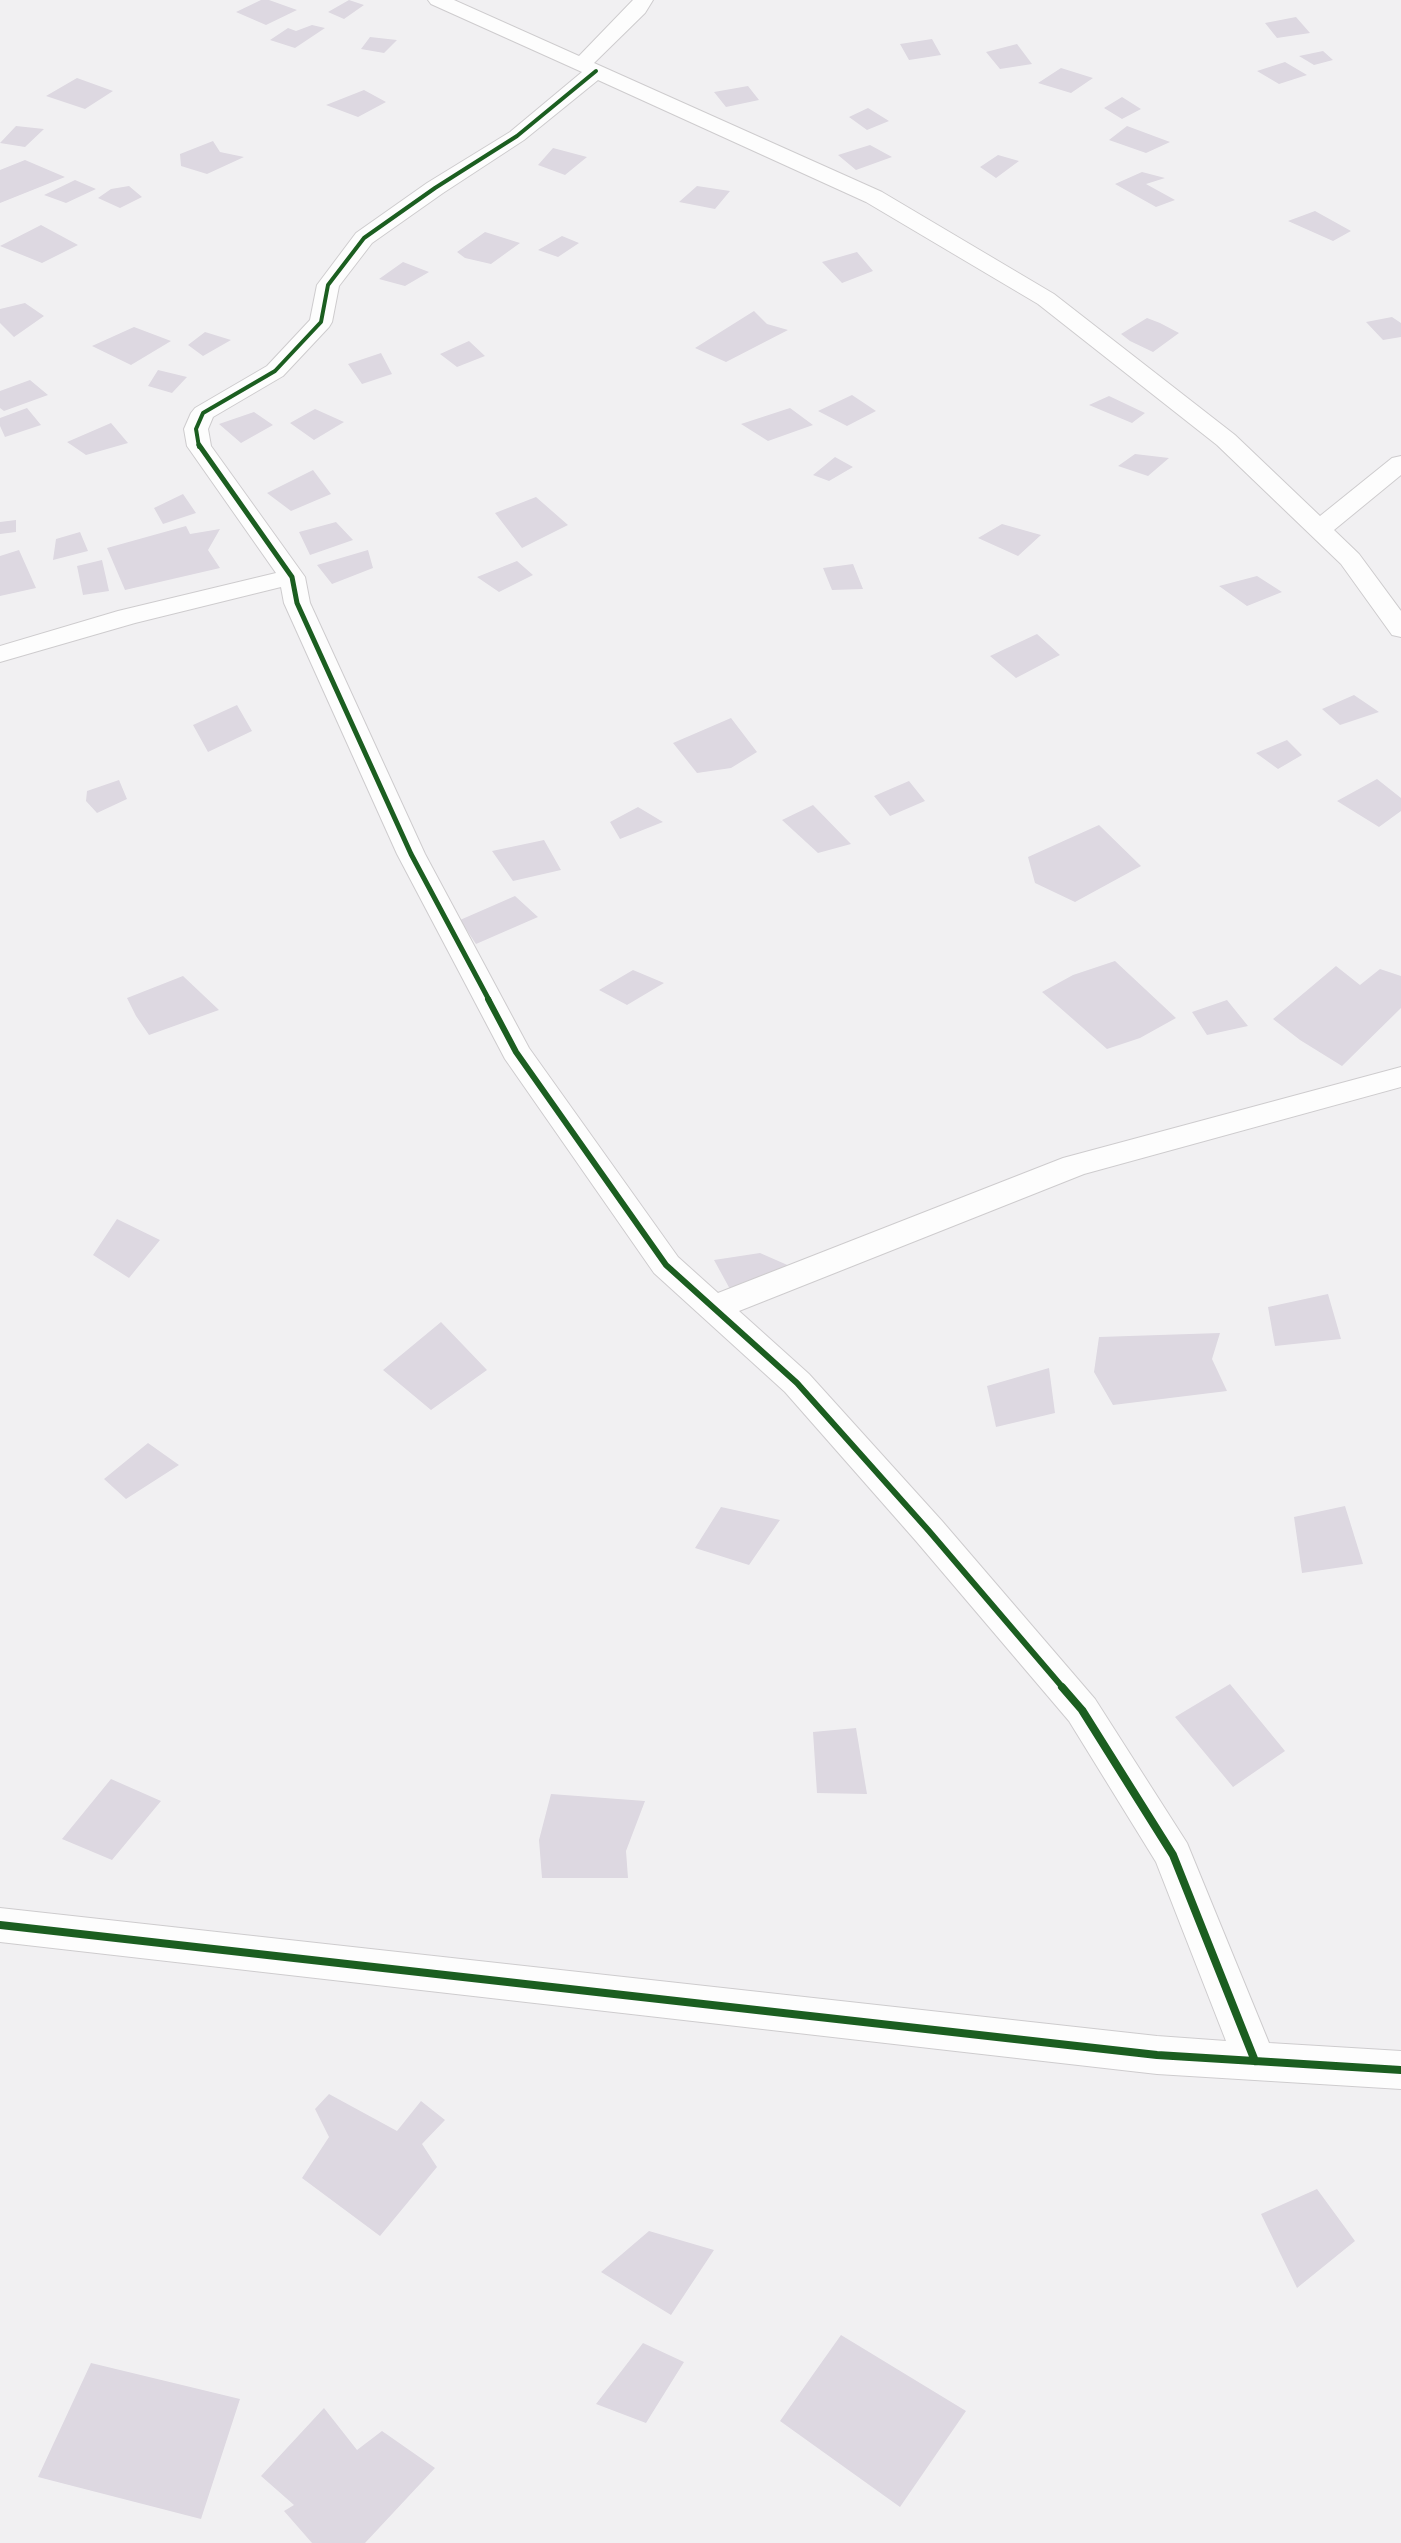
<!DOCTYPE html>
<style>
body{margin:0}
canvas{display:block;background:#f1f0f2}
</style>
<canvas width="1401" height="2543"></canvas>
<script>
const ctx = document.querySelector('canvas').getContext('2d');
ctx.lineJoin = 'round';
function paint(path, color) {
  ctx.fillStyle = color;
  ctx.fill(path, 'evenodd');
}
function toPath(rows) {
  const path = new Path2D();
  for (const r of rows) {
    path.moveTo(r[0], r[1]);
    for (let i = 2; i < r.length; i += 2) path.lineTo(r[i], r[i + 1]);
  }
  return path;
}
function trace(path, color, width, dash) {
  ctx.strokeStyle = color;
  ctx.lineWidth = width;
  ctx.lineCap = dash ? 'butt' : 'round';
  ctx.setLineDash(dash || []);
  ctx.stroke(path);
}
paint(toPath([
 [261,0,269,0,297,10,266,25,236,12],
 [349,0,364,5,344,19,328,12],
 [1296,17,1310,33,1277,38,1265,23],
 [312,25,325,28,295,48,270,40,288,28,296,31],
 [370,37,397,40,384,53,361,49],
 [932,39,941,55,909,60,900,44],
 [1017,44,1032,64,1000,69,986,52],
 [1323,51,1333,60,1314,65,1299,56],
 [1285,62,1307,75,1279,84,1257,71],
 [1061,68,1093,78,1071,93,1038,83],
 [77,78,113,91,85,109,46,96],
 [748,86,759,100,726,107,714,92],
 [364,90,386,102,358,117,326,105],
 [1122,97,1141,109,1122,119,1104,108],
 [868,108,889,121,867,130,849,117],
 [16,126,44,129,25,147,0,143],
 [1127,126,1170,142,1146,153,1109,140],
 [213,141,220,152,244,157,207,174,181,166,180,154],
 [870,145,892,157,856,170,838,155],
 [553,148,587,157,565,175,538,165],
 [998,155,1019,161,996,178,980,167],
 [25,160,65,177,0,203,0,170],
 [1142,172,1165,178,1146,184,1175,200,1156,207,1115,184],
 [75,180,96,189,66,203,44,195],
 [129,186,142,197,120,208,98,198,111,189],
 [697,186,730,191,715,209,679,202],
 [1315,211,1351,231,1333,241,1288,221],
 [41,225,78,245,42,263,0,246],
 [485,232,520,243,491,264,465,258,457,252],
 [562,236,579,243,558,257,538,250],
 [857,252,873,271,842,283,822,262],
 [403,262,429,272,405,286,379,279],
 [25,303,44,316,14,337,0,323,0,309],
 [754,311,767,324,788,330,726,362,695,348],
 [1392,317,1401,323,1401,337,1383,340,1366,322],
 [1147,318,1160,323,1179,333,1153,352,1130,341,1121,334],
 [134,327,171,341,131,365,92,346],
 [205,332,231,340,203,356,188,345],
 [469,341,485,356,457,367,440,354],
 [381,353,392,374,362,384,348,364],
 [158,370,187,377,172,393,148,386],
 [30,380,48,395,4,411,0,408,0,391],
 [852,395,876,411,847,426,818,411],
 [1109,396,1145,413,1132,423,1089,405],
 [27,408,41,425,5,437,0,426,0,418],
 [790,408,813,425,768,441,741,424],
 [315,409,344,422,314,440,290,423],
 [254,412,273,425,241,443,219,424],
 [111,423,128,443,86,455,67,442],
 [1135,454,1169,458,1148,476,1118,466],
 [835,457,853,467,829,481,813,475],
 [313,470,331,494,291,511,267,493],
 [183,494,196,513,163,524,154,508],
 [536,497,568,525,522,548,495,513],
 [16,520,16,532,0,534,0,522],
 [336,522,353,540,310,555,299,532],
 [1002,524,1041,535,1018,556,978,538],
 [186,526,190,534,220,529,208,550,220,568,125,590,107,548],
 [80,532,88,551,53,560,56,539],
 [19,550,36,588,0,596,0,556],
 [368,550,373,568,332,584,317,565],
 [102,560,109,591,83,595,77,566],
 [517,561,533,575,499,592,477,577],
 [853,564,863,589,832,590,823,568],
 [1257,576,1282,592,1247,606,1219,586],
 [1037,634,1060,655,1016,678,990,656],
 [1354,695,1379,712,1340,725,1322,709],
 [237,705,252,731,208,752,193,725],
 [731,718,757,752,731,768,697,773,673,743],
 [1287,740,1302,755,1278,769,1256,753],
 [1377,779,1401,798,1401,811,1379,827,1337,801],
 [119,780,127,799,97,813,86,801,87,791],
 [909,781,925,801,890,816,874,796],
 [813,805,851,844,818,853,782,820],
 [638,807,663,822,620,839,610,822],
 [1099,825,1141,866,1075,902,1035,883,1028,857],
 [544,840,561,870,513,881,492,851],
 [515,896,538,917,476,944,460,920],
 [1115,961,1176,1018,1140,1038,1107,1049,1042,992,1073,975],
 [1336,966,1360,985,1380,969,1401,976,1401,1008,1342,1066,1300,1040,1273,1019],
 [633,970,664,983,627,1005,599,990],
 [183,976,219,1010,149,1035,136,1016,127,998],
 [1227,1000,1248,1026,1207,1035,1192,1012],
 [117,1219,160,1240,129,1278,93,1255],
 [760,1253,792,1267,731,1291,714,1260],
 [1328,1294,1341,1339,1275,1346,1268,1307],
 [441,1322,487,1370,431,1410,383,1370],
 [1220,1333,1212,1359,1227,1391,1113,1405,1094,1372,1099,1337],
 [1049,1368,1055,1413,996,1427,987,1386],
 [148,1443,179,1465,126,1499,104,1479],
 [1345,1506,1363,1564,1302,1573,1294,1517],
 [721,1507,780,1520,749,1565,695,1548],
 [1230,1684,1285,1751,1233,1787,1175,1717],
 [856,1728,867,1794,817,1793,813,1732],
 [111,1779,161,1801,112,1860,62,1839],
 [551,1794,645,1801,626,1851,628,1878,542,1878,539,1840],
 [329,2094,397,2131,421,2101,445,2120,422,2144,437,2167,380,2236,302,2178,329,2137,315,2109],
 [1317,2189,1355,2241,1297,2288,1261,2214],
 [649,2231,714,2250,671,2315,601,2272],
 [841,2335,966,2411,900,2507,780,2421],
 [643,2343,684,2362,646,2423,596,2404],
 [91,2363,240,2399,201,2519,38,2477],
 [324,2408,357,2450,382,2431,435,2468,365,2543,312,2543,284,2511,294,2505,261,2476]
]), '#ddd8e1');
const minor = toPath([
 [428,0,454,0,579,56,633,0,653,0,645,13,594,63,882,192,1054,294,1235,435,1320,516,1392,458,1401,456,1401,475,1334,530,1359,554,1401,611,1401,637,1392,635,1341,564,1217,445,1038,304,866,202,598,80,524,140,443,193,372,243,339,286,332,322,329,327,283,376,213,417,208,429,211,446,305,577,310,603,425,854,529,1048,678,1257,718,1293,1063,1158,1401,1067,1401,1087,1084,1174,739,1311,809,1374,942,1521,1095,1699,1187,1843,1269,2043,1401,2051,1401,2089,1157,2074,0,1942,0,1908,1157,2036,1226,2041,1156,1862,1069,1721,916,1541,785,1392,654,1273,505,1059,397,854,284,603,281,587,135,623,0,662,0,646,118,611,276,573,187,446,184,429,191,413,195,408,267,366,310,320,317,285,356,233,427,183,510,132,582,72,431,4,428,0]
]);
trace(minor, '#ceccce', 2);
paint(minor, '#fdfdfd');
trace(toPath([
 [199,447,196,429,203,413,275,371,321,322,328,285,364,238,435,188,517,136,596,71]
]), '#1b5e20', 4);
trace(toPath([
 [199,445,292,577,297,603,411,854,489,1000]
]), '#1b5e20', 5);
trace(toPath([
 [488,999,516,1052,666,1265,797,1383,929,1531,1064,1689]
]), '#1b5e20', 6);
trace(toPath([
 [1062,1687,1082,1710,1173,1855,1255,2061],
 [0,1925,1157,2055,1401,2070]
]), '#1b5e20', 8);
</script>
